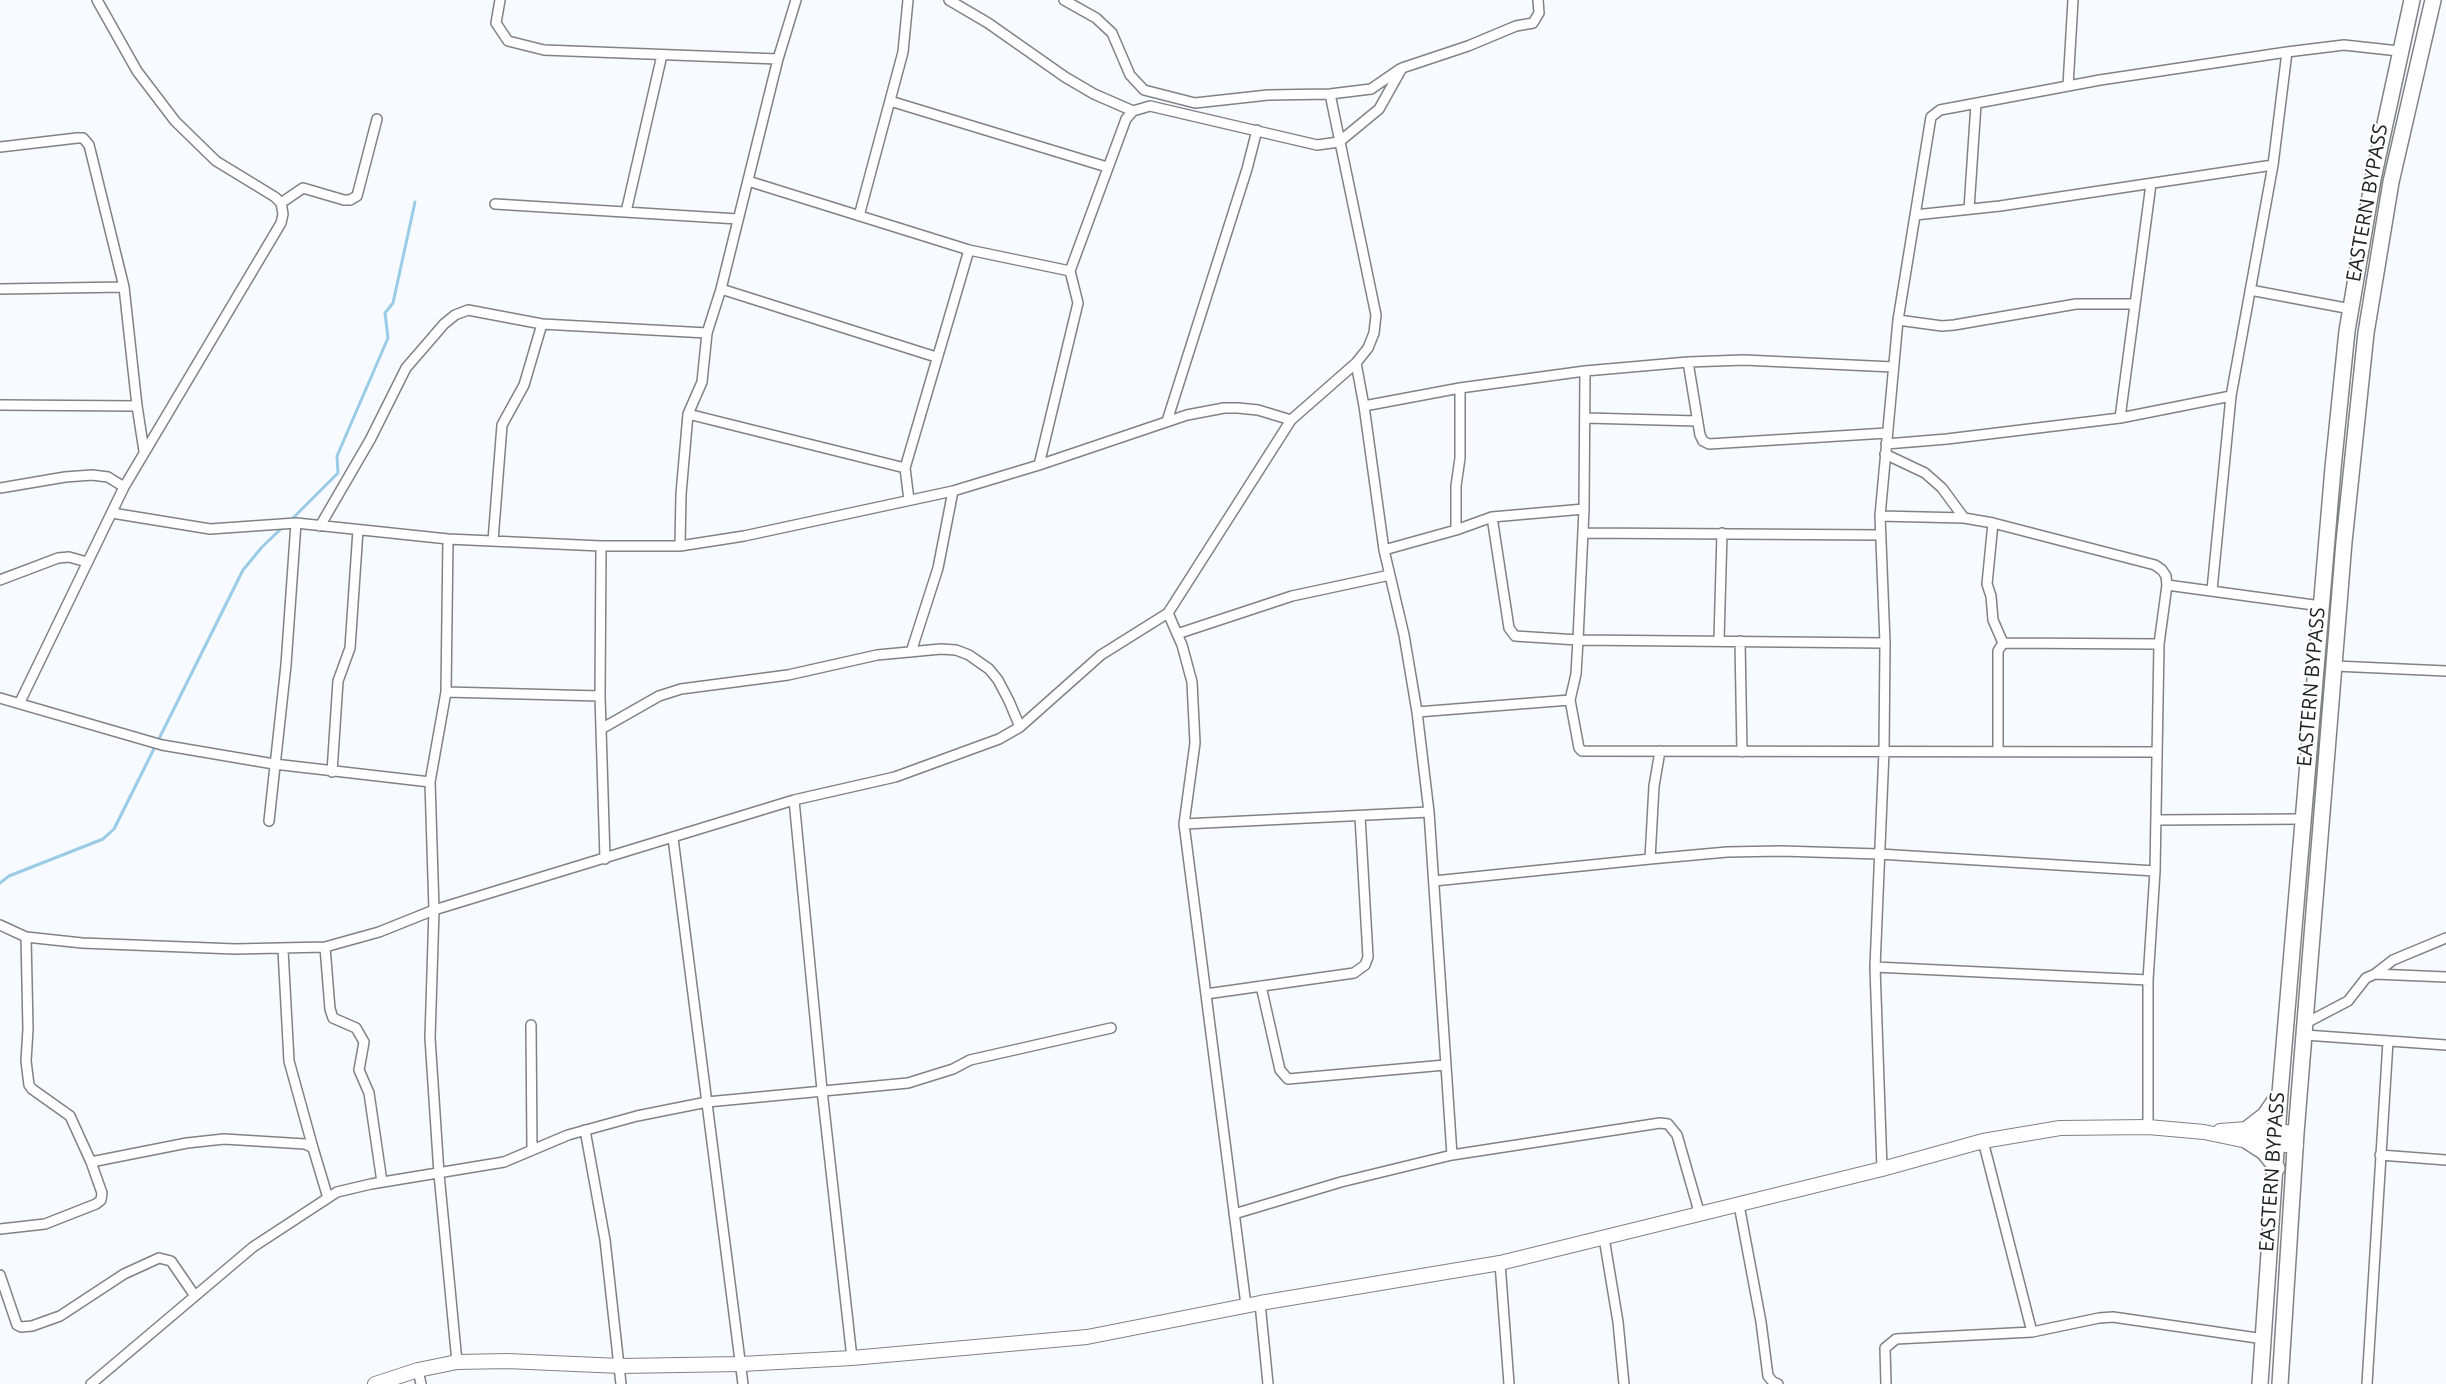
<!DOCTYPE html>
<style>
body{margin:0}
canvas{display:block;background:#f7fafe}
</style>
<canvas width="2446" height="1384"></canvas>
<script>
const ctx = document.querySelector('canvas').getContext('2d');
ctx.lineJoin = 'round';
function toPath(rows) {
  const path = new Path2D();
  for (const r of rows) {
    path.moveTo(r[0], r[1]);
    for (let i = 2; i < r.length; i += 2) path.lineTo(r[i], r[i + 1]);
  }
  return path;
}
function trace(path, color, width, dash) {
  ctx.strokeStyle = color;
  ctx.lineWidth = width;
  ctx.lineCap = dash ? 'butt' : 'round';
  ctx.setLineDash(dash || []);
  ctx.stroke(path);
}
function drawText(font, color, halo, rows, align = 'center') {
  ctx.font = font + ' "Open Sans",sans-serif';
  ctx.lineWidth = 4.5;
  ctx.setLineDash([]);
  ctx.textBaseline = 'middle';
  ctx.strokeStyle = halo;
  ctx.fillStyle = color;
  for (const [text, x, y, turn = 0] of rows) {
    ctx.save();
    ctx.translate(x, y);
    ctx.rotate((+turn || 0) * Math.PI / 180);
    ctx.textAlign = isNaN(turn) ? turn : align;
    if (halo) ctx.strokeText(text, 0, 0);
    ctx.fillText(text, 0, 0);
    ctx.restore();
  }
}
trace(toPath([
 [289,522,338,473,337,456,388,338,385,313,393,303,415,202],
 [0,883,9,876,103,839,114,829,243,570,262,547,284,526]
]), '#9acce8', 3);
const street = toPath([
 [500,0,496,23,508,41,544,50,778,59],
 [949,0,988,23,1065,77,1094,94,1133,111],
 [1064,0,1096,18,1112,33,1130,75,1144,90,1195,103,1268,95,1330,94,1371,89,1400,69],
 [2068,86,2073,0],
 [890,101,1107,167],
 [0,147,77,138,83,138,89,145,124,287,137,406,144,451],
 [748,181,969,250,1070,271,1126,119,1133,111,1150,106,1317,145,1339,142,1379,109,1402,68,1468,46,1516,26,1533,23,1539,13,1538,0],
 [281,203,303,188,344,200,350,200,357,196,377,119],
 [495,204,738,219],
 [1969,209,1976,104],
 [626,212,662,55],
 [1915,215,2000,206,2273,165],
 [859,216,903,52,908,0],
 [0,289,124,287],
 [721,289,936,357],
 [2250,290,2351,309],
 [1898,320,1942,326,1954,325,2076,304,2135,304],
 [1688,362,1700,435,1703,441,1709,444,1887,433],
 [1356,363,1364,406,1384,550,1404,635,1417,712,1429,812,1452,1155],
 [1585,371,1584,509,1578,640,1576,674,1570,700,1579,748,1582,751,2157,752],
 [0,405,137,406],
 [1364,406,1460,388,1585,371,1688,362,1744,360,1893,367],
 [688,414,905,468],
 [1586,418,1697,421],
 [2120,418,2151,184],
 [1167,421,1247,169,1257,130],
 [1886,444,1947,439,2120,418,2231,396],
 [1885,454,1925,473,1942,488,1964,518],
 [1039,465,1078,303,1070,271],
 [0,488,65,477,92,475,108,477,124,487],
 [909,500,905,468,969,250],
 [112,513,210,529,296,523,448,539,601,546,680,546,744,536,953,491,1039,465,1187,415,1224,408,1238,408,1258,410,1291,420],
 [1880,516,1964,518,1993,523,2155,565,2162,570,2166,576,2167,585,2159,644,2155,871,2148,980,2148,1127],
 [1492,517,1509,628,1515,636,1578,640,1885,643],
 [1993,523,1987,584,1991,596,1993,620,2003,643],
 [320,526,370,440,406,368,444,324,455,315,468,310,542,324,707,333],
 [1456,530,1456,486,1460,458,1460,388],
 [1583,533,1881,535],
 [448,539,446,692,430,782,434,910,430,1038,439,1174,457,1362],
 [493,541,502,425,524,385,542,324],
 [680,546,681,494,688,414,702,382,707,333,721,289,778,59,796,0],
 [1384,550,1456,530,1492,517,1584,509],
 [0,580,58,558,69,557,87,562],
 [2167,585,2321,606],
 [2212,590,2231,396,2273,165,2287,52],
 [1168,613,1182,645,1192,682,1195,743,1184,824,1246,1305],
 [1177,634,1292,596,1390,575],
 [1719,640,1722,533],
 [1740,641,1742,752],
 [911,652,938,568,953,491],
 [2335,666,2446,671],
 [446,692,600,696,605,859],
 [600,696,601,546],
 [0,698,162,745,274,764,430,782],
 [20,702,124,487,281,223,283,214,281,203,275,197,216,161,175,121,137,71,97,0],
 [1417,712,1570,700],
 [601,729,659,696,681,689,788,675,877,655,941,649,956,650,969,655,989,669,998,680,1009,701,1020,727],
 [1998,750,1998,651,2003,643,2159,644],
 [332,772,338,681,350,648,358,530],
 [794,800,822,1090,852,1358],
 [2156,820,2303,819],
 [269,821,286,665,296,523],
 [1184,824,1429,812],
 [673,838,743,1384],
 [1650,859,1727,852,1781,851,1879,854,2155,871],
 [1434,881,1650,859,1654,786,1660,751],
 [0,925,26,937,82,943,235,949,325,947,379,932,434,910,794,800,895,777,999,739,1020,727,1101,655,1168,613,1291,420,1356,363,1368,348,1374,333,1376,315,1330,94],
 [26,937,28,1029,26,1061,29,1085,32,1089,70,1116,91,1162,187,1143,224,1139,305,1144,313,1148,328,1198],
 [325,947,330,1009,333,1018,356,1028,364,1042,359,1070,369,1093,382,1182],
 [283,950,289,1061,313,1148],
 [1875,967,2148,980],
 [2375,974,2393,960,2446,938],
 [1261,986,1280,1070,1288,1079,1445,1065],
 [1206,994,1354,973,1365,965,1368,957,1360,816],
 [2306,1023,2348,1001,2366,978,2375,974,2446,977],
 [531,1025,532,1150],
 [2305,1035,2446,1045],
 [585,1130,605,1240,621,1384],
 [1983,1141,2032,1332],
 [2380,1155,2446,1160],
 [1882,1169,1875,967,1884,751,1885,643,1880,516,1898,320,1931,117,1940,110,2100,80,2287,52,2344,45,2399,51],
 [1739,1205,1761,1322,1768,1376,1773,1382,1778,1384],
 [1234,1214,1341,1182,1452,1155,1660,1123,1668,1124,1677,1135,1700,1215],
 [0,1229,45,1224,96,1204,101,1200,102,1193,91,1162],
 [1604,1238,1618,1322,1624,1384],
 [1500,1263,1509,1384],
 [0,1275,17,1325,21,1327,32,1326,60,1316,124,1274,159,1258,171,1261,195,1296],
 [1260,1303,1268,1384],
 [418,1370,421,1384],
 [91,1384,253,1247,337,1192,371,1184,504,1162,568,1135,637,1116,707,1102,908,1083,953,1069,970,1060,1111,1028],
 [1886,1384,1885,1348,1896,1339,2032,1332,2099,1318,2113,1317,2264,1339],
 [2367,1384,2388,1041]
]);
const secondary = toPath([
 [2220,1131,2247,1129,2296,1133],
 [375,1384,418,1370,457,1362,507,1361,620,1366,741,1364,852,1358,1087,1337,1260,1303,1500,1263,1882,1169,1983,1141,2060,1128,2148,1127,2204,1132,2247,1141,2296,1146]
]);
const primary = toPath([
 [2247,1129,2265,1115,2280,1093],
 [2247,1141,2264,1152,2277,1168],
 [2260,1384,2280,1093,2333,468,2347,331,2373,179,2412,0],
 [2280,1384,2296,1133,2344,542,2366,333,2391,182,2433,0]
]);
trace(street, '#808286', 12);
trace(secondary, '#808286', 16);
trace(primary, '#808286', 18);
trace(street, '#fff', 9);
trace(secondary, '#fff', 14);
trace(primary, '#fff', 15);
drawText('20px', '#202123', '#fff', [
 ["EASTERN BYPASS",2368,203,-80],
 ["EASTERN BYPASS",2312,687,-85],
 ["EASTERN BYPASS",2273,1172,-86]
]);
</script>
